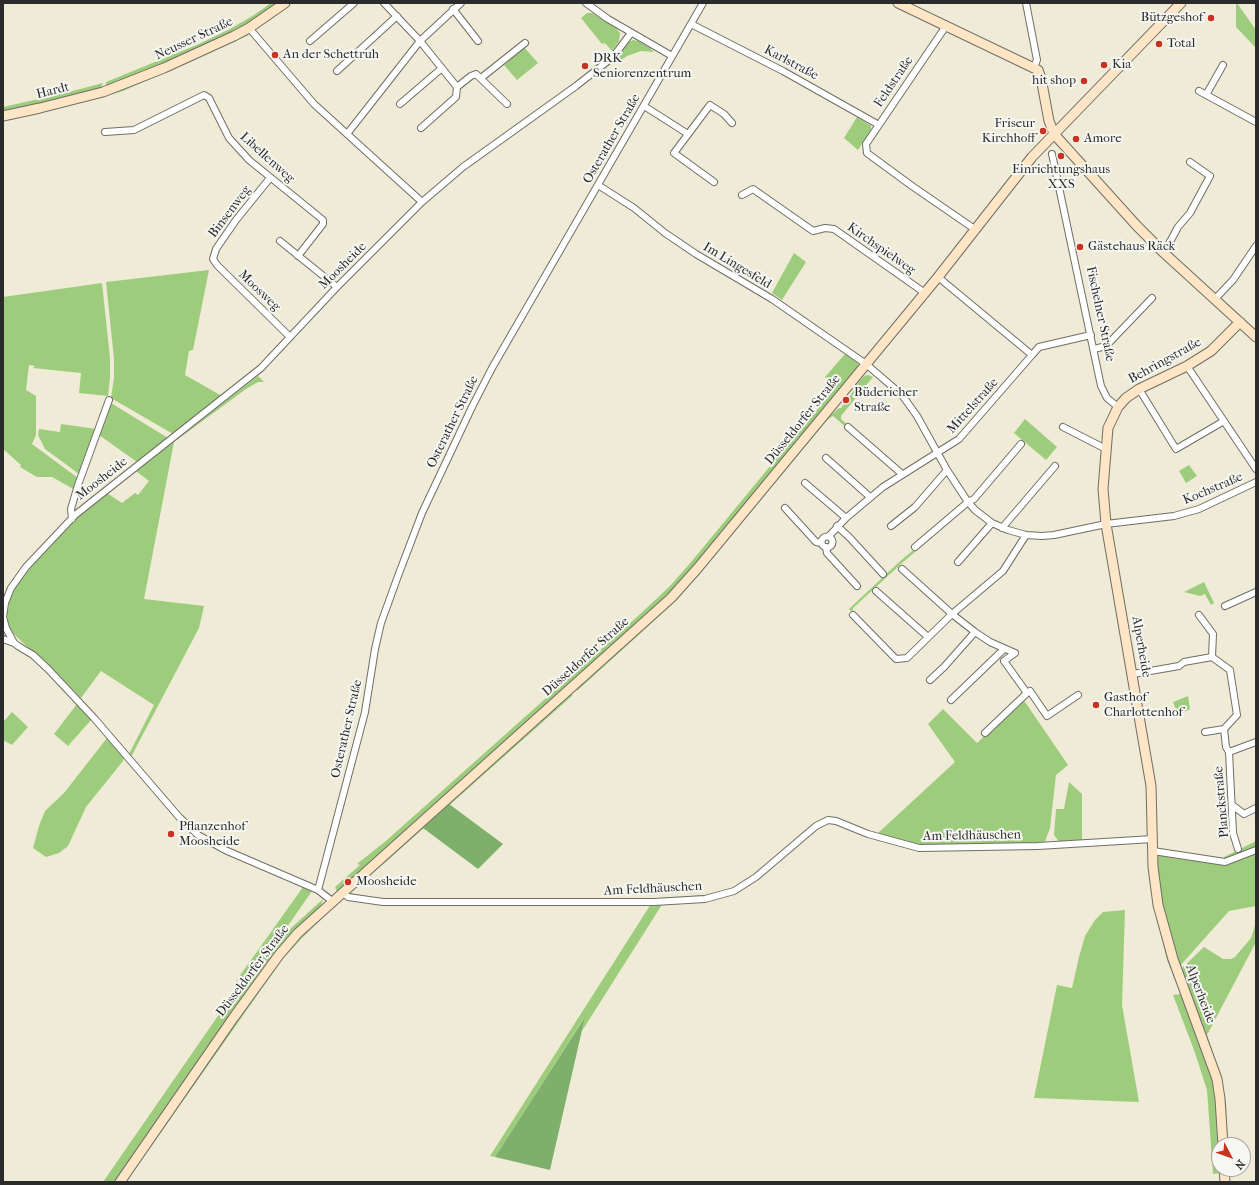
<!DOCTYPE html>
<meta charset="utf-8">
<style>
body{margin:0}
#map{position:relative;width:1259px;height:1185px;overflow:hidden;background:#efebd7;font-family:"IM FELL French Canon",serif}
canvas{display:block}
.frame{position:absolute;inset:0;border:4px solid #2b2b2b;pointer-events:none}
.north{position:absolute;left:1211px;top:1137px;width:40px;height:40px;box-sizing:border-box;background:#f6f6f2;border:1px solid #a5a5a2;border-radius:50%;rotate:131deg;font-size:11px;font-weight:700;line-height:16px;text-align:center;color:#2b2b2b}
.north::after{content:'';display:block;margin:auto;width:14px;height:18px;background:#c8321e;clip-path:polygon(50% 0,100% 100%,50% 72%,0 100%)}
</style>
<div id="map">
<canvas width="1259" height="1185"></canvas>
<div class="frame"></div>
<div class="north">N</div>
</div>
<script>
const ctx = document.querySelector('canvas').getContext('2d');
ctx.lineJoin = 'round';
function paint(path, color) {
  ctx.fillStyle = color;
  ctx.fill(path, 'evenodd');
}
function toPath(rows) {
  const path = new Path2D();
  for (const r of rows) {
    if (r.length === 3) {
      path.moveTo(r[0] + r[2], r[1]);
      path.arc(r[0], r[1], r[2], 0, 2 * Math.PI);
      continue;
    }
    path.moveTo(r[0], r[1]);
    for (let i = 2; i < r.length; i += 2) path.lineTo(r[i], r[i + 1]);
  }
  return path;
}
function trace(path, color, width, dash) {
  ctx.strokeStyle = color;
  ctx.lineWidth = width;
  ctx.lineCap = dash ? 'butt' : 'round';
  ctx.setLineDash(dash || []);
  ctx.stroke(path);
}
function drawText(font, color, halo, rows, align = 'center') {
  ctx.font = font + ' "IM FELL French Canon",serif';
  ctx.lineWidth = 4;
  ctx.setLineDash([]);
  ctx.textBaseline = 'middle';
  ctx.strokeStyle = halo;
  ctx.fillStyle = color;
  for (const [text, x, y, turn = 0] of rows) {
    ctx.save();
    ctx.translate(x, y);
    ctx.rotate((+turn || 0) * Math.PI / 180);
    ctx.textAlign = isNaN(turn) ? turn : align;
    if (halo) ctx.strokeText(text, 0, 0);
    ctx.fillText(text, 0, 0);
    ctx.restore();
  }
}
paint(toPath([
 [271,3,280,3,256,20,198,50,106,87,106,82,199,44,230,29,254,15],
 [1236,3,1237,3,1256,30,1256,48,1236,27],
 [587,13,592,13,615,27,620,33,619,41,612,51,605,43,602,44,581,18],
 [243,35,249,35,174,69,123,91,106,96,107,94],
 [633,40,638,41,650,48,654,52,641,51,627,56,620,61,618,57,629,42],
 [523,46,538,63,517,80,504,65,509,61,507,59],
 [103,83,100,90,3,113,3,107,61,94],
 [857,117,871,126,871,130,858,150,844,138],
 [794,253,806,262,782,300,772,293],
 [209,270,193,350,189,351,185,375,222,396,173,434,111,398,114,378,114,359,106,282],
 [102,283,110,358,110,378,108,396,79,393,81,373,33,368,35,366,29,365,26,390,36,396,36,435,32,444,78,478,75,490,52,477,37,477,20,467,21,465,3,449,3,297],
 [845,354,857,362,859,366,856,370,674,590,337,892,335,887,360,865,357,864,387,840,638,616,670,586,692,561,836,386,825,377],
 [868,375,873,377,841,416,841,419,849,426,847,428,833,416,828,419,677,600,577,691,577,688,660,613,821,424,839,408,841,408,850,396,858,383,864,376],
 [258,376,264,382,258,382,246,389,174,442,144,599,204,606,199,628,131,757,129,754,154,705,101,671,81,698,48,664,23,643,14,634,8,625,7,613,10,600,16,586,27,570,83,511,107,493,122,503,135,493,138,495,149,481,136,471],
 [111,403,168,438,137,462,99,435],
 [1025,419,1057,447,1046,460,1014,433],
 [61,424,97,429,79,474,45,449,38,435,39,429,60,432],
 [1189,465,1197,476,1186,483,1179,471],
 [963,508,964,510,902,563,853,608,852,612,849,609,898,563],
 [1204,582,1214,603,1211,605,1205,594,1200,596,1184,592],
 [569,695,573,695,388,860,349,893,383,899,445,900,644,899,705,895,732,889,705,897,678,899,622,901,383,900,355,896,348,893,348,891],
 [1188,696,1190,709,1178,715,1173,702],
 [1023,699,1068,765,1056,775,1050,828,1044,844,919,846,877,834,955,762,928,724,943,709,977,743],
 [77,704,91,720,68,746,54,734],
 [12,712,28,727,12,745,3,740,3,722],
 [107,738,124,758,123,761,86,807,68,846,59,853,46,857,33,848,39,826,45,811,64,793],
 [1069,782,1082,794,1082,840,1059,842,1054,835,1056,809,1064,809],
 [1256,841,1256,847,1231,857,1224,859,1224,857],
 [1256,851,1256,906,1229,911,1179,967,1160,902,1156,858,1162,854,1168,857,1226,865],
 [1152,881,1215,1079,1219,1145,1219,1169,1222,1169,1220,1173,1213,1174,1207,1090,1194,1050,1173,995,1181,994,1167,960,1157,920,1153,898],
 [303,887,312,891,278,940,323,899,321,906,300,926,116,1182,103,1182,240,984,236,981],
 [344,897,302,938,282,960,126,1182,124,1182,268,974,290,946],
 [663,903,582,1031,584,1018,495,1157,490,1156,651,904],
 [1125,910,1122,1005,1139,1102,1034,1098,1057,985,1072,988,1079,957,1085,936,1095,920,1103,912],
 [1256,922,1256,942,1207,1035,1221,1076,1226,1102,1228,1145,1226,1145,1224,1101,1180,970,1204,947,1223,959,1231,959,1235,957,1251,938]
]), '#9dcd7c');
paint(toPath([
 [449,804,503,844,478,869,423,828],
 [585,1017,550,1170,495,1157]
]), '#7eb06c');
const street = toPath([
 [384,3,420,41,457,87,456,97,421,128],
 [586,3,608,19,672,56],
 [1026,3,1037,60,1034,67],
 [453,9,478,41],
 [691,24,783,71,879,125],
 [946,26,866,144,867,153,912,186,976,230],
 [249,28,314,104,422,202],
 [310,41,354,3],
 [337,71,397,16],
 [481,78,525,43],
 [457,87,471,76,476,74,507,104],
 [1199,91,1256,122],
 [1206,95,1223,65],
 [400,104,442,68],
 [644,106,688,134],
 [105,132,134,130,204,95,209,98,229,138,249,160,323,220,323,224,298,256],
 [347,134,420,41,461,3],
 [1052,154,1101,386,1107,398,1118,407],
 [270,178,236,220,216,249,213,259,217,265,290,337],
 [714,182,674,153,710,105,724,114,732,123],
 [598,185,634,208,665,233,696,254,772,299,866,364,902,395,917,416,947,470,968,502,975,510,992,523,1008,530,1026,535,1042,536,1054,535,1106,524,1174,516,1199,509,1256,482],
 [742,195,753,189,813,231,825,228,834,229,925,293],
 [280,241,337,287],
 [1164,253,1178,227,1190,213,1210,176,1190,162],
 [1215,299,1233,280,1256,246],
 [1094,349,1106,346,1152,298],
 [1032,355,1039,347,1091,335],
 [1187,366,1256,469],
 [1139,389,1176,449,1224,421],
 [848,427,902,474],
 [1063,427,1106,449],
 [826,458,870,497],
 [805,483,846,518],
 [785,508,816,542,821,543],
 [72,519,71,509,78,485,109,400],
 [837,526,849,537,883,574],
 [891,526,915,507,947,470],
 [1002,528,1055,466],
 [829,536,846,518,883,487,959,439,1032,355,938,277],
 [827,542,5.5],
 [826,547,827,553,857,586],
 [915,547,968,502,974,499,1021,444],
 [958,562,992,523],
 [902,569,952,614,975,632,990,642,1015,653,1004,661,1027,693,985,733],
 [876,591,928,637],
 [1225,606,1256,592],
 [853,615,896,659,907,658,952,614,1003,571,1026,535],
 [1199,615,1213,634,1212,657],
 [3,639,14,643,18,646,33,655,48,669,94,718,179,817,198,835,225,850,318,890,332,901],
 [14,643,6,628,3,617,5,603,11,588,26,567,75,515,261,368,337,287,422,202,463,167,576,86,613,57,631,33],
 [1133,674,1179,666,1184,662,1212,657,1230,670,1237,715,1224,729,1226,747,1229,752,1233,833,1238,849],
 [930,680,944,667,975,632],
 [1027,693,1030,691,1047,716,1078,695],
 [951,700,1004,649],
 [1205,732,1224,729],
 [1229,752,1256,742],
 [1232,805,1244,814,1256,808],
 [1153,851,1225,862,1256,850],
 [318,890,365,712,375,649,381,623,398,576,422,513,472,407,492,368,703,3],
 [342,892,348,897,383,902,654,902,705,899,734,891,756,877,816,826,828,820,836,821,868,834,919,848,1038,846,1153,839]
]);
const secondary = toPath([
 [898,3,1038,70,1041,78,1049,121,1054,134,1137,226,1164,253,1256,337],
 [3,116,40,108,103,92,164,68,234,36,249,28,285,3],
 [1223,1145,1220,1099,1217,1079,1173,959,1158,905,1153,867,1151,786,1106,524,1103,489,1108,428,1118,407,1126,398,1139,389,1187,366,1211,351,1240,322],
 [1224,1169,1225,1182],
 [120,1182,234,1017,279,955,298,933,671,598,697,569,938,277,1032,157,1181,3]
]);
trace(street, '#706e67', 8);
trace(secondary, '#706e67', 11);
trace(street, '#fff', 6);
trace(secondary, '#fde5c5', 9);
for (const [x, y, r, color] of [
 [1211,18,4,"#c8321e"],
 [1159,44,4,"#c8321e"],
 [275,55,4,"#c8321e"],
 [1104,65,4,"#c8321e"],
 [585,66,4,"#c8321e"],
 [1084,81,4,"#c8321e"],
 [1043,131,4,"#c8321e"],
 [1076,139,4,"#c8321e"],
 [1061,156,4,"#c8321e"],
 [1080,247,4,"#c8321e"],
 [846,400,4,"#c8321e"],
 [1096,705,4,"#c8321e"],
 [171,834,4,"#c8321e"],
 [348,882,4,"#c8321e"]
]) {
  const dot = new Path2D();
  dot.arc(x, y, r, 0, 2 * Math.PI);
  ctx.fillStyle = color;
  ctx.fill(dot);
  trace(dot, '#f6f6f2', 1.5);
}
drawText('13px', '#2b2b2b', '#f6f6f2', [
 ["Bützgeshof",1203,18,"right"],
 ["Total",1167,44],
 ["An der Schettruh",283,55],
 ["DRK",593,59],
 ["Seniorenzentrum",593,74],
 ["Kia",1112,65],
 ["hit shop",1076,81,"right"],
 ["Friseur",1035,124,"right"],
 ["Kirchhoff",1035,139,"right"],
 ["Amore",1084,139],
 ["Einrichtungshaus",1061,170,"center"],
 ["XXS",1061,185,"center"],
 ["Gästehaus Räck",1088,247],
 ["Büdericher",854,393],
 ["Straße",854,408],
 ["Gasthof",1104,698],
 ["Charlottenhof",1104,713],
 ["Pflanzenhof",179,827],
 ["Moosheide",179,842],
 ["Moosheide",356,882]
], 'left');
drawText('13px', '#2b2b2b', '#f6f6f2', [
 ["Neusser Straße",194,39,-25],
 ["Karlstraße",791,63,28],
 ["Feldstraße",894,82,-56],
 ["Hardt",53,91,-14],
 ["Osterather Straße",612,139,-60],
 ["Libellenweg",267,158,42],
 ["Binsenweg",230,212,-53],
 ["Kirchspielweg",881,249,35],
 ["Moosheide",343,266,-45],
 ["Im Lingesfeld",737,266,31],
 ["Moosweg",259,291,44],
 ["Fischelner Straße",1100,314,78],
 ["Behringstraße",1165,361,-29],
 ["Mittelstraße",973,406,-48],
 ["Düsseldorfer Straße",803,420,-51],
 ["Osterather Straße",453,422,-64],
 ["Moosheide",102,479,-38],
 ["Kochstraße",1213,489,-23],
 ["Alperheide",1141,647,80],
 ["Düsseldorfer Straße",586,657,-42],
 ["Osterather Straße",347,729,-77],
 ["Planckstraße",1222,802,-95],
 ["Am Feldhäuschen",972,836,-1],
 ["Am Feldhäuschen",653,889,-3],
 ["Düsseldorfer Straße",253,971,-53],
 ["Alperheide",1200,994,69]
]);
</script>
